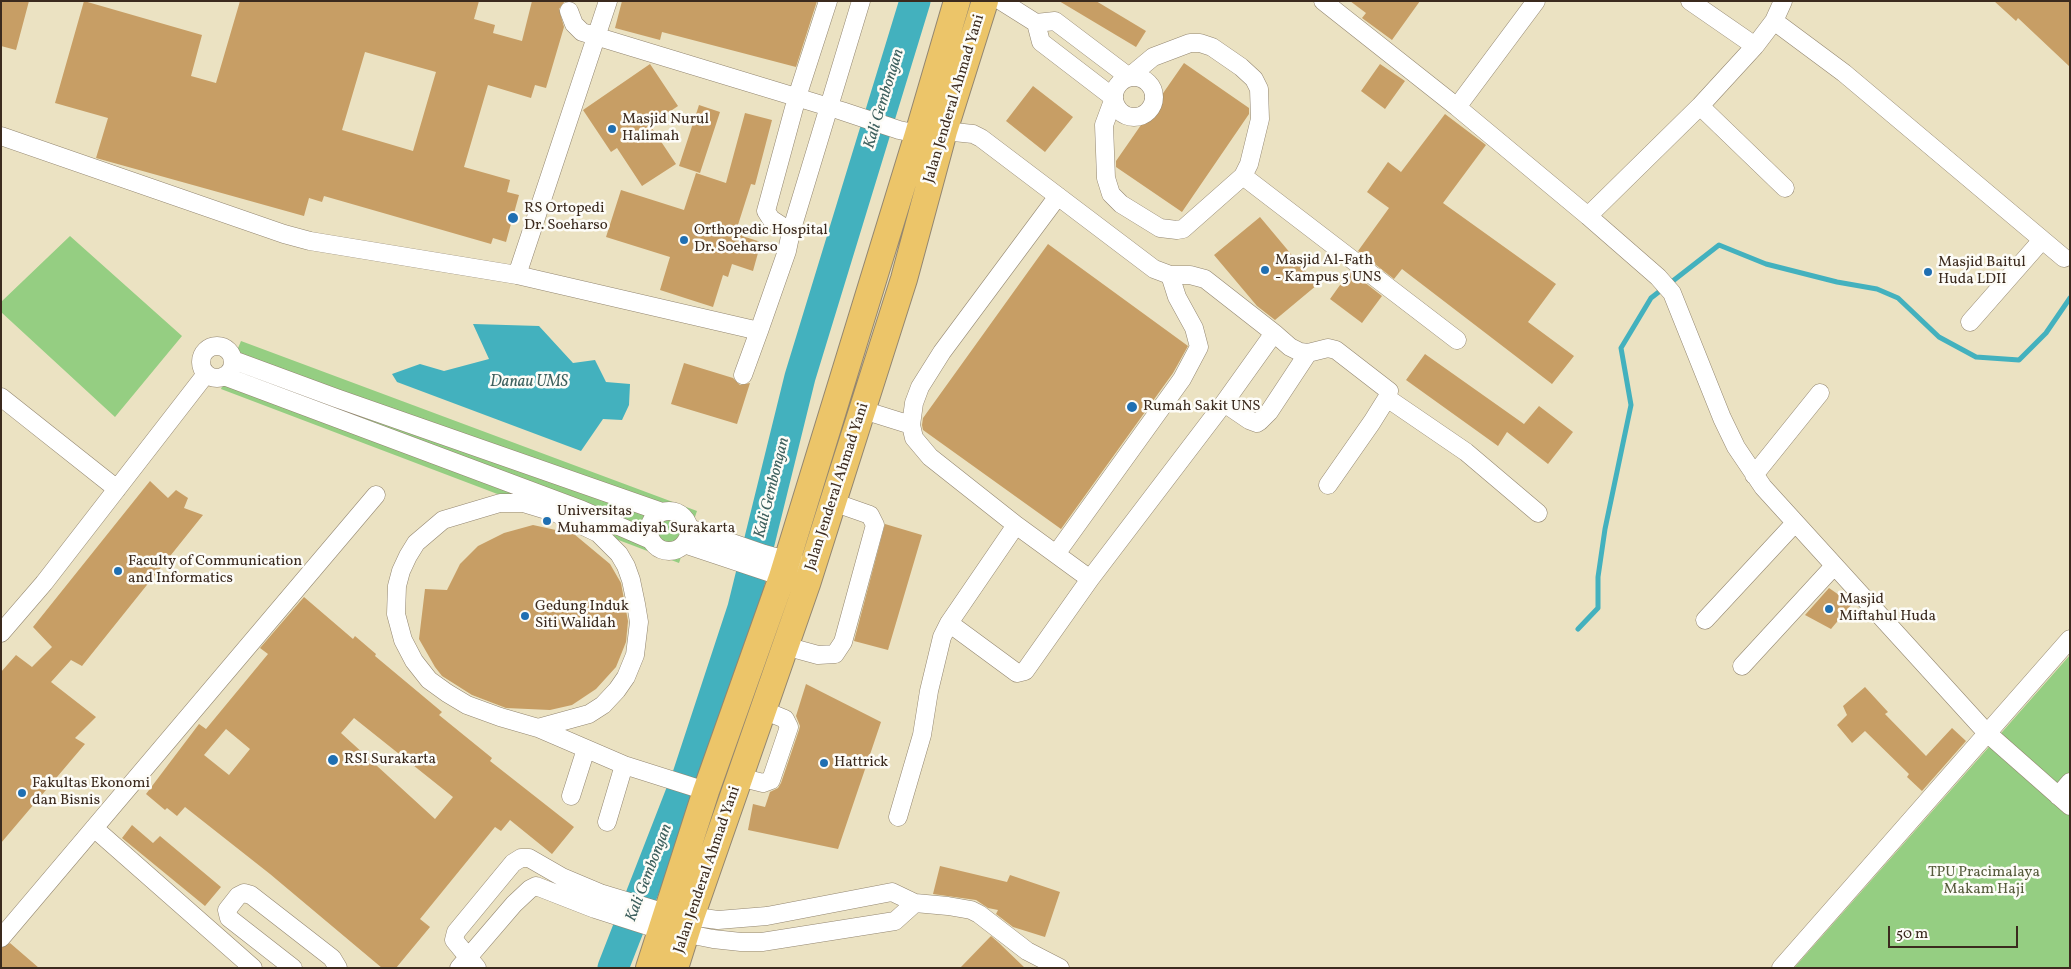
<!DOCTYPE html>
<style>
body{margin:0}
#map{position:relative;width:2071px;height:969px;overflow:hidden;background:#ebe2c2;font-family:Vollkorn,serif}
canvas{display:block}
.frame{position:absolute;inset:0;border:2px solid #3b2a1e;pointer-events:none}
.scale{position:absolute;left:1888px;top:926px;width:130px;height:22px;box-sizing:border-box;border:2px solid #3b2a1e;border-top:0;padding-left:6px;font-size:15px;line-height:18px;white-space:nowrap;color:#3b2a1e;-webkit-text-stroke:4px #fdfcf7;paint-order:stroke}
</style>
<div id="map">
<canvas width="2071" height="969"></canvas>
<div class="frame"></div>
<div class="scale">50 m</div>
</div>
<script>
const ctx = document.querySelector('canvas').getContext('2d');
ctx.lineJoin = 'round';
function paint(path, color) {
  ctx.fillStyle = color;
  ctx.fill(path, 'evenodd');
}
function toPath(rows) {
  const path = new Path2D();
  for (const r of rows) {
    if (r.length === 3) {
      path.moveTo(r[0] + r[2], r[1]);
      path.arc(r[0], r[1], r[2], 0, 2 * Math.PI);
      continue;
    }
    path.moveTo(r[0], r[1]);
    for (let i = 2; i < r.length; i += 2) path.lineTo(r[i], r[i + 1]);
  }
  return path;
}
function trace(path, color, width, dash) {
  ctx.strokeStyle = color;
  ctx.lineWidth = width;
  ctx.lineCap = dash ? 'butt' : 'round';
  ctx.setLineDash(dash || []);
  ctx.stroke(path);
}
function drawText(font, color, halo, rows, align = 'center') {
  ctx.font = font + ' Vollkorn,serif';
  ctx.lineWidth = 5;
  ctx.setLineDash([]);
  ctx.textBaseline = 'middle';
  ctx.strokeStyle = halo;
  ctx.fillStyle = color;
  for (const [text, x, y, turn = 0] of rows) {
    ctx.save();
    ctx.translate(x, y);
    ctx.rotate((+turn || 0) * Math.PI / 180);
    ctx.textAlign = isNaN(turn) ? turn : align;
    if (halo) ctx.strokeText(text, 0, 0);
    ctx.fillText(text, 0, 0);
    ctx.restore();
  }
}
paint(toPath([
 [70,236,182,336,115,417,1,312,1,302],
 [241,341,697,511,679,563,221,389],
 [2070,655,2070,968,1794,968]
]), '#95ce82');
paint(toPath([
 [473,324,539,326,573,363,595,360,606,382,630,384,629,405,622,420,603,419,581,451,397,382,392,374,420,364,444,371,489,359]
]), '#43b1be');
trace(toPath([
 [1578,629,1598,608,1598,577,1605,529,1631,405,1621,348,1651,298,1719,245,1766,264,1837,282,1877,289,1898,298,1939,337,1976,357,2019,360,2046,333,2070,298]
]), '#43b1be', 5);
trace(toPath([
 [613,968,687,778,743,608,800,377,915,1]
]), '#43b1be', 31);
paint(toPath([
 [1,1,29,1,16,50,1,46],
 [84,1,202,35,191,76,216,83,240,1,479,1,474,19,495,25,493,33,522,41,532,1,565,1,559,9,564,27,546,88,535,85,531,98,488,85,464,167,510,180,507,192,519,195,506,242,493,238,491,244,324,196,322,202,309,198,304,216,96,158,108,118,55,103],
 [365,52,436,72,413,151,342,130],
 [622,1,817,1,796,67,662,32,660,40,615,28],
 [1059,1,1096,1,1146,31,1136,47],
 [1350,1,1420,1,1392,40,1362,18,1366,13],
 [1994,1,2070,1,2070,67,2018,18,2016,21],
 [1184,63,1249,108,1249,114,1182,212,1116,167,1116,161],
 [650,64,678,106,650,125,676,164,642,186,617,148,611,152,583,110],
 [1380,64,1405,81,1385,109,1361,91],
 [1033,86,1073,117,1045,152,1006,121],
 [699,105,720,112,700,173,679,166],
 [745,113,772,120,755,185,751,184,737,228,744,230,742,236,761,242,753,271,732,264,728,277,723,275,713,307,660,290,670,257,606,237,621,190,684,210,696,173,726,183],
 [1445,114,1486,145,1443,203,1556,284,1528,322,1574,356,1552,384,1402,269,1394,279,1358,251,1389,208,1367,192,1388,162,1401,172],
 [1260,217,1317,285,1275,320,1257,306,1214,255],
 [1048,244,1188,346,1173,373,1061,529,923,430,922,425,923,418],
 [1350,271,1382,296,1362,323,1330,299],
 [1425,354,1524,424,1539,406,1573,432,1548,464,1507,432,1498,446,1406,380],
 [684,363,733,378,740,385,750,383,737,424,671,404],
 [150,481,168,498,176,490,188,498,184,508,203,515,82,666,71,660,51,682,96,717,75,738,85,744,1,843,1,672,16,655,32,667,52,647,33,627],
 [885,524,922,535,888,650,854,641],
 [533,525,574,534,610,564,621,583,628,621,626,642,616,667,596,689,572,705,550,710,506,708,472,695,442,676,435,667,419,639,425,589,447,590,460,564,478,546,504,533],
 [1829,588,1852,604,1831,629,1805,615],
 [304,597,353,639,355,636,376,654,375,656,442,712,439,715,492,758,490,761,574,827,552,854,510,820,501,831,495,827,420,919,430,927,396,968,382,968,270,874,185,807,177,816,167,808,165,810,146,794,199,724,206,729,268,654,260,648],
 [354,718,453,797,435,819,341,733],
 [226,729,250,749,229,775,204,755],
 [806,684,881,722,838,849,748,830,753,804,765,807,770,792,778,788,781,783,799,730,800,726,796,716],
 [1865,687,1888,712,1885,714,1926,756,1952,728,1966,741,1922,791,1907,777,1909,774,1865,731,1852,743,1837,725,1847,715,1843,706],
 [132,825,153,843,160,836,221,887,205,906,122,838],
 [940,866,1007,882,1010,875,1060,892,1045,937,1013,927,996,914,998,910,988,908,976,900,933,894],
 [991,936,999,943,1025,968,960,968],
 [10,943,39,968,1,968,1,948]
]), '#c79e65');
const minor = toPath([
 [1001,1,1036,23,1055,21,1129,77,1153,57,1190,43,1200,43,1212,47,1241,67,1254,79,1259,89,1260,119,1249,164,1243,176,1183,229,1177,230,1160,228,1121,204,1111,194,1106,178,1104,125,1114,98,1041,42,1036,23],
 [1323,1,1457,107,1588,216,1658,277,1672,293,1722,418,1736,447,1763,487,1986,732,2070,806],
 [1690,1,1755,46],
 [569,11,574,24,582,32,842,111,899,130,918,134,944,131,973,134,981,138,1154,269,1170,275,1190,275,1205,279,1274,333,1224,403,1090,579,1025,671,1017,673,949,623],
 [1774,21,1844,73,2064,258],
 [1134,97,20],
 [1700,106,1785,188],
 [1457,107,1536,1],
 [1,136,284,234,310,241,517,275,759,331,787,251,791,232,861,1],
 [1243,176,1457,340],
 [1058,196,942,352,920,387,914,403,911,425,914,438,930,457,1016,525,1090,579],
 [1588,216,1700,106,1755,46,1774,21,1783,1],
 [791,232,771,219,766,211,797,97,828,1],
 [517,275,608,1],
 [1970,322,2042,240],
 [1274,333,1290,347,1300,352,1308,353,1328,348,1336,350,1389,391,1387,398,1372,422,1328,485],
 [217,362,16],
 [233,360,336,398,662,512],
 [743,375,759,331],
 [224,376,582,510,651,540],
 [1,397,117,489],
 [1387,398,1466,452,1538,513],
 [1224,403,1249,420,1257,423,1260,421,1269,412,1308,353],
 [863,410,911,425],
 [1754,475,1820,393],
 [669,531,20],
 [689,528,764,554,797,563],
 [684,544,792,580],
 [1056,554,1182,379,1199,347,1194,328,1177,297,1170,275],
 [1705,620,1795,523],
 [1,633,44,583,206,374],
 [785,646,818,655,835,654,843,642,875,525,870,515,833,502],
 [1742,666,1834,566],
 [538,728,589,714,603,705,617,690,626,677,635,655,639,622,636,604,631,580,626,566,619,554,598,533,556,513,523,503,500,503,443,520,416,543,408,556,401,571,397,586,396,614,403,640,414,661,429,680,447,693,467,705,500,717,538,728,624,765,706,791],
 [739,777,763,783,771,780,789,727,785,719,763,710],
 [571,796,586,749],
 [2058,796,2070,782],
 [898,817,922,735,929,691,942,637,949,623,1016,525],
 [607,822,624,765],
 [94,828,253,968],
 [1,938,376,495],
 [293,968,229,918,227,910,238,896,244,893,251,895,332,958,338,968],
 [459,968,514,904,530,889,536,886,595,909,648,926,713,939,741,942,762,942,895,921,915,903],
 [477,968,454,940,456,932,513,863,521,858,529,858,562,877,600,893,666,913,718,920,767,916,892,892,915,903,948,906,971,910,979,914,1027,951,1060,968],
 [1781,968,2070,639]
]);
const highway = toPath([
 [649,968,706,791,782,577,918,134,957,1],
 [675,968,691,917,807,584,833,502,904,279,944,131,985,1]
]);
trace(minor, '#938670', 19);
trace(highway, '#938670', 28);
trace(minor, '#fff', 18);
trace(highway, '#ecc569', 26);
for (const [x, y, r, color] of [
 [612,129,5,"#1f6fb2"],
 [513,218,6,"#1f6fb2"],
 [684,240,5,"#1f6fb2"],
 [1265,270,5,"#1f6fb2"],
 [1928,272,5,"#1f6fb2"],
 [1132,407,6,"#1f6fb2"],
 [547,521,5,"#1f6fb2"],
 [118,571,5,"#1f6fb2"],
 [1829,609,5,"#1f6fb2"],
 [525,616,5,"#1f6fb2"],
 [333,760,6,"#1f6fb2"],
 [824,763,5,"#1f6fb2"],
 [22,793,5,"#1f6fb2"]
]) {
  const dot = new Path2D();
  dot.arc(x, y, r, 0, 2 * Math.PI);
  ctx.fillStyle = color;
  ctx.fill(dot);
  trace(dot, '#fdfcf7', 2);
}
drawText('15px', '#3b2a1e', '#fdfcf7', [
 ["Jalan Jenderal Ahmad Yani",955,99,-73],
 ["Jalan Jenderal Ahmad Yani",838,487,-72],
 ["Jalan Jenderal Ahmad Yani",708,870,-71]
]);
drawText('15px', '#3b2a1e', '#fdfcf7', [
 ["Masjid Nurul",622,120],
 ["Halimah",622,137],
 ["RS Ortopedi",524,209],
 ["Dr. Soeharso",524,226],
 ["Orthopedic Hospital",694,231],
 ["Dr. Soeharso",694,248],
 ["Masjid Al-Fath",1275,261],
 ["- Kampus 5 UNS",1275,278],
 ["Masjid Baitul",1938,263],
 ["Huda LDII",1938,280],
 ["Rumah Sakit UNS",1143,407],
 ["Universitas",557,512],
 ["Muhammadiyah Surakarta",557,529],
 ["Faculty of Communication",128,562],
 ["and Informatics",128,579],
 ["Masjid",1839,600],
 ["Miftahul Huda",1839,617],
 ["Gedung Induk",535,607],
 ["Siti Walidah",535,624],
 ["RSI Surakarta",344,760],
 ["Hattrick",834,763],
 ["Fakultas Ekonomi",32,784],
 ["dan Bisnis",32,801]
], 'left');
drawText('15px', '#565b3c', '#fdfcf7', [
 ["TPU Pracimalaya",1984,873],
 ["Makam Haji",1984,890]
]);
drawText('italic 16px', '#3e605e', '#fdfcf7', [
 ["Kali Gembongan",885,99,-73],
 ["Danau UMS",529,383],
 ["Kali Gembongan",773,488,-76],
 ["Kali Gembongan",650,873,-69]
]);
</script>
